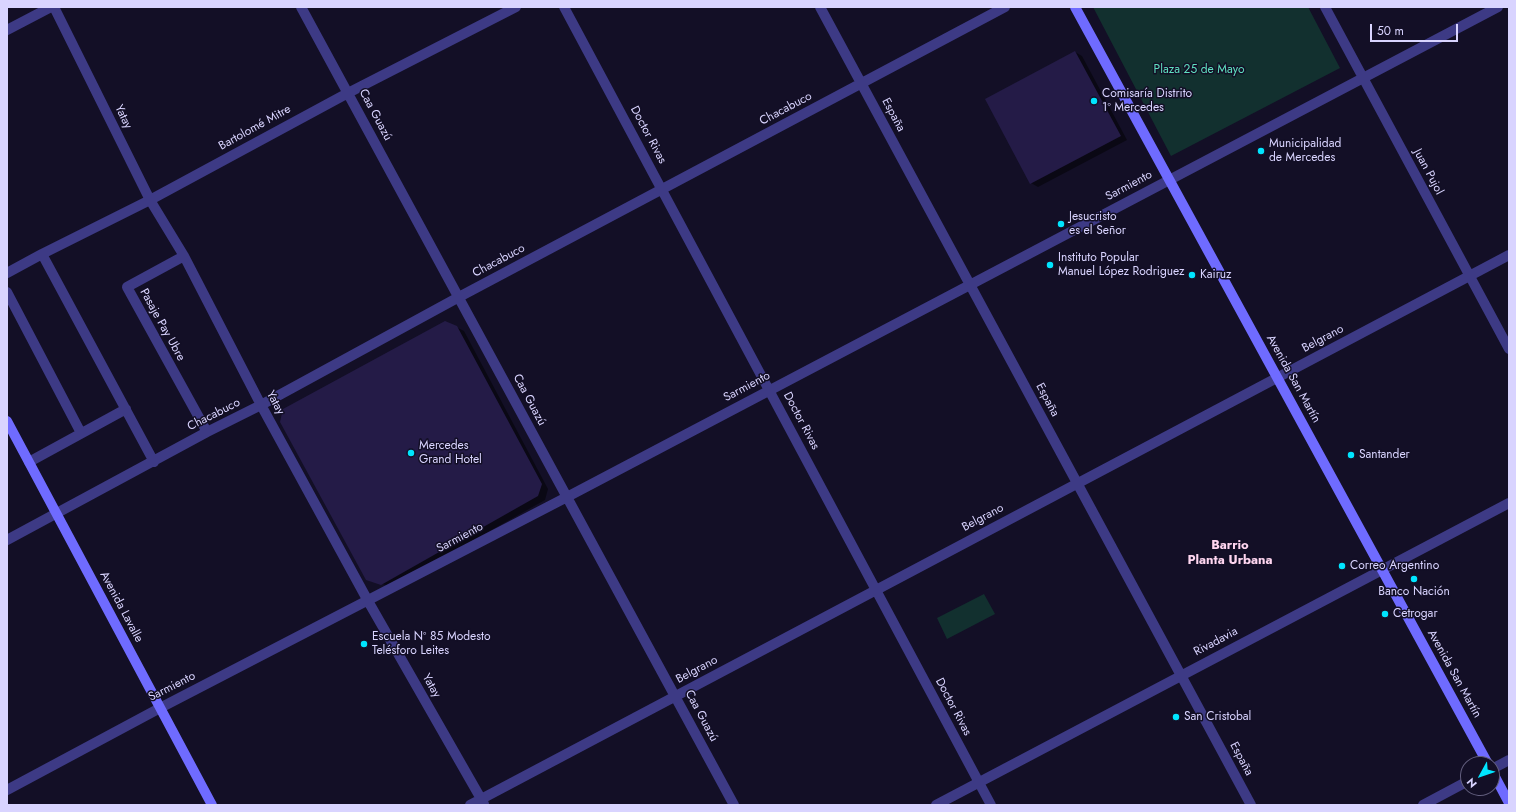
<!DOCTYPE html>
<meta charset="utf-8">
<style>
body{margin:0}
#map{position:relative;width:1516px;height:812px;overflow:hidden;background:#130f26;font-family:Jost,sans-serif}
canvas{display:block}
.frame{position:absolute;inset:0;border:8px solid #d9d4ff;pointer-events:none}
.north{position:absolute;left:1460px;top:756px;width:40px;height:40px;box-sizing:border-box;background:#130f26;border:1px solid #625e7d;border-radius:50%;rotate:230deg;font-size:11px;font-weight:700;line-height:16px;text-align:center;color:#d9d4ff}
.north::after{content:'';display:block;margin:auto;width:14px;height:18px;background:#00e5ff;clip-path:polygon(50% 0,100% 100%,50% 72%,0 100%)}
.scale{position:absolute;left:1370px;top:24px;width:88px;height:18px;box-sizing:border-box;border:2px solid #d9d4ff;border-top:0;padding-left:5px;font-size:12px;line-height:14px;white-space:nowrap;color:#d9d4ff;-webkit-text-stroke:3px #130f26;paint-order:stroke}
</style>
<div id="map">
<canvas width="1516" height="812"></canvas>
<div class="frame"></div>
<div class="north">N</div>
<div class="scale">50 m</div>
</div>
<script>
const ctx = document.querySelector('canvas').getContext('2d');
ctx.lineJoin = 'round';
function paint(path, color) {
  ctx.fillStyle = color;
  ctx.fill(path, 'evenodd');
}
function toPath(rows) {
  const path = new Path2D();
  for (const r of rows) {
    path.moveTo(r[0], r[1]);
    for (let i = 2; i < r.length; i += 2) path.lineTo(r[i], r[i + 1]);
  }
  return path;
}
function trace(path, color, width, dash) {
  ctx.strokeStyle = color;
  ctx.lineWidth = width;
  ctx.lineCap = dash ? 'butt' : 'round';
  ctx.setLineDash(dash || []);
  ctx.stroke(path);
}
function drawText(font, color, halo, rows, align = 'center') {
  ctx.font = font + ' Jost,sans-serif';
  ctx.lineWidth = 3;
  ctx.setLineDash([]);
  ctx.textBaseline = 'middle';
  ctx.strokeStyle = halo;
  ctx.fillStyle = color;
  for (const [text, x, y, turn = 0] of rows) {
    ctx.save();
    ctx.translate(x, y);
    ctx.rotate((+turn || 0) * Math.PI / 180);
    ctx.textAlign = isNaN(turn) ? turn : align;
    if (halo) ctx.strokeText(text, 0, 0);
    ctx.fillText(text, 0, 0);
    ctx.restore();
  }
}
paint(toPath([
 [1093,7,1308,7,1340,68,1171,156],
 [984,594,995,614,947,639,937,618]
]), '#12302f');
paint(toPath([
 [1075,52,1082,56,1127,140,1038,187,1031,183],
 [456,327,464,331,548,489,545,500,388,588,385,587,386,585,372,581,372,582,367,579]
]), '#0007');
paint(toPath([
 [1075,51,1121,136,1030,184,985,99],
 [445,321,457,326,542,484,538,496,381,585,366,580,280,422,283,409]
]), '#241b47');
trace(toPath([
 [54,7,150,200,184,256,261,405,368,601,484,804],
 [301,7,734,805],
 [564,7,991,805],
 [820,7,1251,805],
 [1325,7,1509,349],
 [7,30,51,7],
 [42,254,154,462],
 [184,256,127,287,207,432],
 [7,273,42,254,150,200,348,93,516,7],
 [7,292,81,433],
 [29,462,126,409],
 [7,540,207,432,261,405,459,297,1005,7],
 [1492,769,1509,760],
 [7,790,160,708,567,497,1498,7],
 [470,805,1509,255],
 [936,805,1509,503],
 [1423,805,1468,781]
]), '#3d3a85', 10);
trace(toPath([
 [1075,7,1488,764],
 [7,421,212,805],
 [1492,771,1509,803]
]), '#6f6bff', 10);
for (const [x, y, r, color] of [
 [1094,101,4,"#00e5ff"],
 [1261,151,4,"#00e5ff"],
 [1061,224,4,"#00e5ff"],
 [1050,265,4,"#00e5ff"],
 [1192,275,4,"#00e5ff"],
 [411,453,4,"#00e5ff"],
 [1351,455,4,"#00e5ff"],
 [1342,566,4,"#00e5ff"],
 [1414,579,4,"#00e5ff"],
 [1385,614,4,"#00e5ff"],
 [364,644,4,"#00e5ff"],
 [1176,717,4,"#00e5ff"]
]) {
  const dot = new Path2D();
  dot.arc(x, y, r, 0, 2 * Math.PI);
  ctx.fillStyle = color;
  ctx.fill(dot);
  trace(dot, '#130f26', 1.5);
}
drawText('12px', '#5fe0c0', '#130f26', [
 ["Plaza 25 de Mayo",1199,70]
]);
drawText('12px', '#d9d4ff', '#130f26', [
 ["Comisaría Distrito",1102,94],
 ["1º Mercedes",1102,108],
 ["Municipalidad",1269,144],
 ["de Mercedes",1269,158],
 ["Jesucristo",1069,217],
 ["es el Señor",1069,231],
 ["Instituto Popular",1058,258],
 ["Manuel López Rodriguez",1058,272],
 ["Kairuz",1200,275],
 ["Mercedes",419,446],
 ["Grand Hotel",419,460],
 ["Santander",1359,455],
 ["Correo Argentino",1350,566],
 ["Banco Nación",1414,592,"center"],
 ["Cetrogar",1393,614],
 ["Escuela Nº 85 Modesto",372,637],
 ["Telésforo Leites",372,651],
 ["San Cristobal",1184,717]
], 'left');
drawText('12px', '#d9d4ff', '#130f26', [
 ["Chacabuco",786,109,-28],
 ["Caa Guazú",375,115,62],
 ["España",893,115,62],
 ["Yatay",123,117,64],
 ["Bartolomé Mitre",255,128,-29],
 ["Doctor Rivas",648,135,62],
 ["Juan Pujol",1428,172,62],
 ["Sarmiento",1129,186,-28],
 ["Chacabuco",499,261,-28],
 ["Pasaje Pay Ubre",162,325,61],
 ["Belgrano",1323,339,-28],
 ["Avenida San Martín",1293,379,61],
 ["Sarmiento",747,387,-28],
 ["Caa Guazú",529,400,62],
 ["España",1047,400,62],
 ["Yatay",275,403,62],
 ["Chacabuco",214,415,-27],
 ["Doctor Rivas",801,421,62],
 ["Belgrano",983,518,-28],
 ["Sarmiento",460,538,-28],
 ["Avenida Lavalle",121,607,62],
 ["Rivadavia",1216,642,-28],
 ["Belgrano",697,670,-28],
 ["Avenida San Martín",1454,674,61],
 ["Yatay",431,686,60],
 ["Sarmiento",172,687,-27],
 ["Doctor Rivas",953,707,62],
 ["Caa Guazú",701,716,62],
 ["España",1241,759,62]
]);
drawText('bold 13px', '#ffd6f0', '#130f26', [
 ["Barrio",1230,546],
 ["Planta Urbana",1230,561]
]);
</script>
